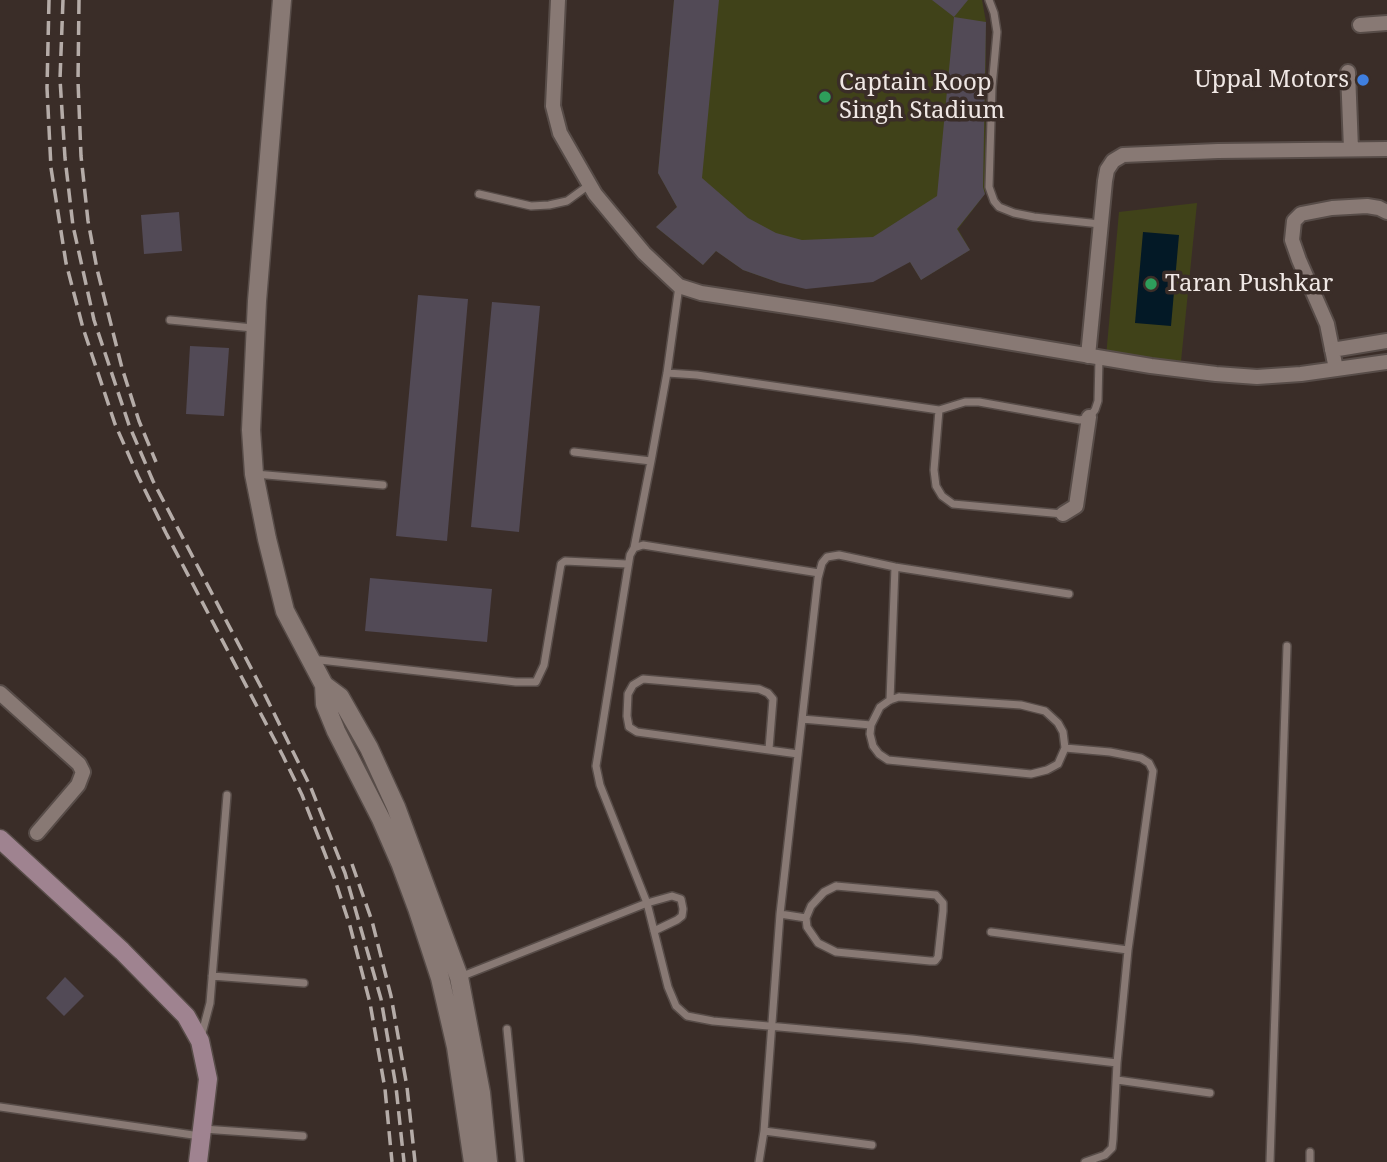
<!DOCTYPE html>
<style>
body{margin:0}
canvas{display:block;background:#3a2d28}
</style>
<canvas width="1387" height="1162"></canvas>
<script>
const ctx = document.querySelector('canvas').getContext('2d');
ctx.lineJoin = 'round';
function paint(path, color) {
  ctx.fillStyle = color;
  ctx.fill(path, 'evenodd');
}
function toPath(rows) {
  const path = new Path2D();
  for (const r of rows) {
    path.moveTo(r[0], r[1]);
    for (let i = 2; i < r.length; i += 2) path.lineTo(r[i], r[i + 1]);
  }
  return path;
}
function trace(path, color, width, dash) {
  ctx.strokeStyle = color;
  ctx.lineWidth = width;
  ctx.lineCap = dash ? 'butt' : 'round';
  ctx.setLineDash(dash || []);
  ctx.stroke(path);
}
function drawText(font, color, halo, rows, align = 'center') {
  ctx.font = font + ' "Noto Serif",serif';
  ctx.lineWidth = 7;
  ctx.setLineDash([]);
  ctx.textBaseline = 'middle';
  ctx.strokeStyle = halo;
  ctx.fillStyle = color;
  for (const [text, x, y, turn = 0] of rows) {
    ctx.save();
    ctx.translate(x, y);
    ctx.rotate((+turn || 0) * Math.PI / 180);
    ctx.textAlign = isNaN(turn) ? turn : align;
    if (halo) ctx.strokeText(text, 0, 0);
    ctx.fillText(text, 0, 0);
    ctx.restore();
  }
}
paint(toPath([
 [674,0,982,0,986,22,985,194,958,229,970,250,921,280,910,262,780,283,743,270,716,251,703,265,656,227,677,207,658,173],
 [1197,203,1181,361,1106,357,1119,212]
]), '#404219');
paint(toPath([
 [1143,232,1179,235,1171,326,1135,323]
]), '#031926');
paint(toPath([
 [674,0,719,0,702,178,748,218,776,233,802,240,873,237,937,196,954,17,986,22,983,187,985,194,957,229,970,250,921,280,910,262,873,282,806,289,780,283,743,270,716,251,703,265,656,227,677,207,658,173],
 [932,0,968,0,954,17],
 [179,212,182,251,144,254,141,215],
 [418,295,468,299,447,541,396,536],
 [492,302,540,306,519,532,471,527],
 [190,346,229,348,224,416,186,414],
 [370,578,492,589,487,642,365,631],
 [65,977,84,996,64,1016,46,998]
]), '#524a56');
const service = toPath([
 [989,0,994,13,997,32,992,87,989,187,994,201,999,207,1014,213,1034,217,1100,224],
 [479,194,531,206,549,205,567,201,589,185],
 [170,320,253,328],
 [667,373,697,375,939,410,965,402,979,402,1080,420,1089,417,1095,410,1098,401,1099,358],
 [939,410,934,470,936,486,942,496,953,504,1063,514],
 [574,452,651,461,667,373,679,286],
 [255,474,383,485],
 [634,548,651,461],
 [819,573,643,545,634,548,630,555,596,766,600,785,647,903,668,987,676,1006,687,1016,713,1021,912,1039,1117,1063],
 [311,659,516,682,536,682,544,665,561,564,565,561,627,564],
 [899,697,1021,705,1045,711,1058,723,1063,732,1065,748,1058,764,1047,770,1031,774,888,760,879,754,873,746,870,734,871,725,880,707,890,700,899,697],
 [890,700,895,567],
 [802,719,871,725],
 [1065,748,1110,752,1141,758,1149,763,1153,771,1128,950,1117,1063,1113,1139,1112,1148,1105,1155,1085,1162],
 [769,749,773,699,768,693,759,689,643,679,633,685,628,694,627,716,629,727,637,732,798,754],
 [836,886,936,895,943,903,943,911,938,957,935,961,930,961,836,952,818,943,807,927,806,918,811,906,824,892,836,886],
 [780,914,806,918],
 [991,932,1128,950],
 [212,976,304,983],
 [460,977,647,903,672,896,681,899,683,909,682,916,677,920,654,931],
 [507,1029,520,1162],
 [201,1037,210,1003,227,795],
 [1117,1080,1210,1093],
 [0,1107,200,1136],
 [203,1129,303,1136],
 [764,1131,872,1145],
 [759,1162,764,1131,780,914,818,578,822,563,827,557,839,555,895,567,1069,594],
 [1270,1162,1287,646],
 [1310,1162,1310,1152]
]);
const minor = toPath([
 [558,0,553,106,560,133,595,194,644,253,679,286,701,293,833,313,1151,366,1216,374,1257,377,1301,374,1387,362],
 [1360,25,1387,23],
 [1348,72,1351,149],
 [1332,350,1387,341],
 [1088,356,1105,181,1107,170,1113,161,1123,155,1218,151,1387,149],
 [1336,369,1327,324,1299,260,1292,240,1294,221,1301,214,1332,208,1367,206,1379,208,1387,212],
 [1063,514,1076,506,1089,417],
 [0,693,79,764,83,772,78,785,37,833]
]);
const tertiary = toPath([
 [282,0,257,301,251,430,254,474,267,539,285,611,324,685,325,704,336,731,381,819,401,865,417,908,440,978,456,1047,473,1162],
 [324,685,340,697,369,748,396,807,459,977,481,1093,488,1162]
]);
const secondary = toPath([
 [0,839,122,951,186,1016,200,1041,208,1079,198,1162]
]);
trace(service, '#574c48', 10);
trace(minor, '#574c48', 18);
trace(tertiary, '#574c48', 21);
trace(secondary, '#574c48', 21);
trace(service, '#887974', 7);
trace(minor, '#887974', 14);
trace(tertiary, '#887974', 18);
trace(secondary, '#9f8390', 18);
trace(toPath([
 [49,0,47,88,51,168,66,263,83,328,115,424,138,476,166,533,283,756,302,795,334,877,350,926,370,1003,385,1089,392,1162],
 [63,0,60,79,65,158,73,226,94,320,129,425,153,481,262,689,311,788,345,873,381,999,396,1087,404,1162],
 [79,0,78,81,81,156,88,221,97,269,122,368,139,421,156,462],
 [352,864,372,921,391,996,407,1087,415,1162]
]), '#b5aca8', 3.5, [14, 7]);
for (const [x, y, r, color] of [
 [1363,80,7,"#3f7fe0"],
 [825,97,7,"#2e9e5b"],
 [1151,284,7,"#2e9e5b"]
]) {
  const dot = new Path2D();
  dot.arc(x, y, r, 0, 2 * Math.PI);
  ctx.fillStyle = color;
  ctx.fill(dot);
  trace(dot, '#3a2d28', 2.5);
}
drawText('24px', '#efe7e4', '#3a2d28', [
 ["Uppal Motors",1349,80,"right"],
 ["Captain Roop",839,83],
 ["Singh Stadium",839,111],
 ["Taran Pushkar",1165,284]
], 'left');
</script>
